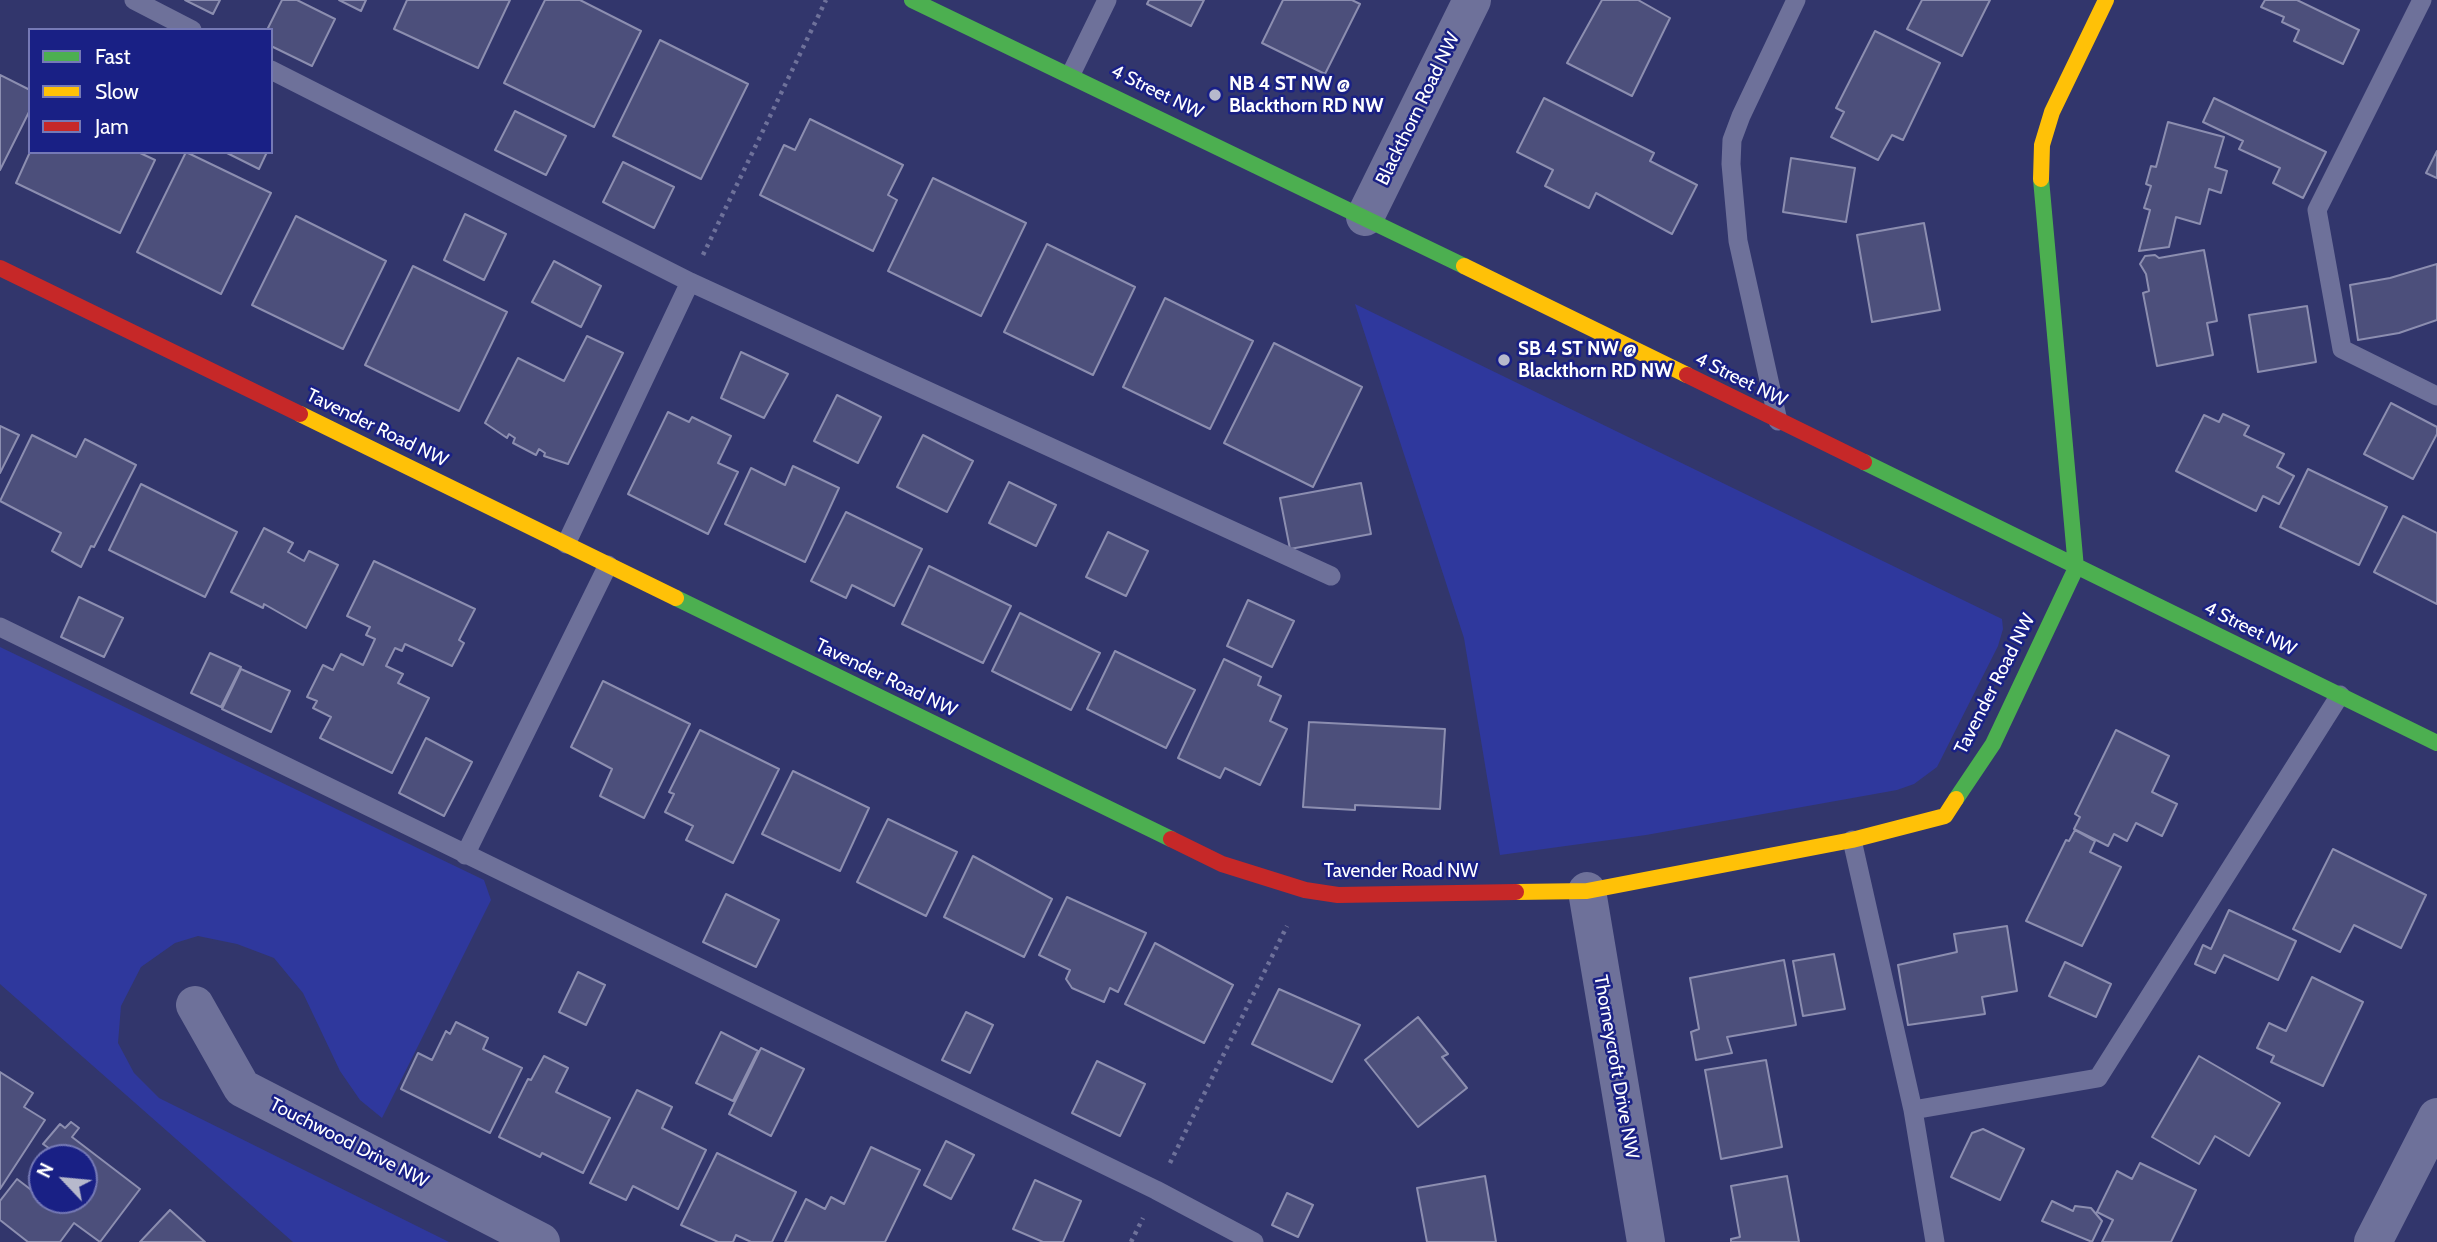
<!DOCTYPE html>
<style>
body{margin:0}
#map{position:relative;width:2437px;height:1242px;overflow:hidden;background:#32366c;font-family:Cabin,sans-serif}
canvas{display:block}
.legend{position:absolute;left:28px;top:28px;width:245px;height:126px;box-sizing:border-box;background:#192085;border:2px solid #7579b6;margin:0;padding:9px 12px;list-style:none;font-size:21px;color:#fff}
.legend li{display:flex;align-items:center;gap:14px;height:35px}
.legend b{width:35px;border:2px solid #7579b6}
.north{position:absolute;left:28px;top:1144px;width:70px;height:70px;box-sizing:border-box;background:#192085;border:2px solid #7579b6;border-radius:50%;rotate:296deg;font-size:19px;font-weight:700;line-height:28px;text-align:center;color:#fff}
.north::after{content:'';display:block;margin:auto;width:24px;height:32px;background:#b7b9cc;clip-path:polygon(50% 0,100% 100%,50% 72%,0 100%)}
</style>
<div id="map">
<canvas width="2437" height="1242"></canvas>
<ul class="legend">
<li><b style="height:9px;background:#4caf50"></b>Fast</li>
<li><b style="height:9px;background:#ffc107"></b>Slow</li>
<li><b style="height:9px;background:#c62828"></b>Jam</li>
</ul>
<div class="north">N</div>
</div>
<script>
const ctx = document.querySelector('canvas').getContext('2d');
ctx.lineJoin = 'round';
function paint(path, color) {
  ctx.fillStyle = color;
  ctx.fill(path, 'evenodd');
}
function toPath(rows) {
  const path = new Path2D();
  for (const r of rows) {
    path.moveTo(r[0], r[1]);
    for (let i = 2; i < r.length; i += 2) path.lineTo(r[i], r[i + 1]);
  }
  return path;
}
function trace(path, color, width, dash) {
  ctx.strokeStyle = color;
  ctx.lineWidth = width;
  ctx.lineCap = dash ? 'butt' : 'round';
  ctx.setLineDash(dash || []);
  ctx.stroke(path);
}
function drawText(font, color, halo, rows, align = 'center') {
  ctx.font = font + ' Cabin,sans-serif';
  ctx.lineWidth = 5;
  ctx.setLineDash([]);
  ctx.textBaseline = 'middle';
  ctx.strokeStyle = halo;
  ctx.fillStyle = color;
  for (const [text, x, y, turn = 0] of rows) {
    ctx.save();
    ctx.translate(x, y);
    ctx.rotate((+turn || 0) * Math.PI / 180);
    ctx.textAlign = isNaN(turn) ? turn : align;
    if (halo) ctx.strokeText(text, 0, 0);
    ctx.fillText(text, 0, 0);
    ctx.restore();
  }
}
paint(toPath([
 [1355,304,2002,619,2003,629,1998,646,1937,767,1914,784,1897,790,1646,835,1500,855,1464,638],
 [0,647,484,880,491,900,382,1118,360,1100,340,1071,303,993,274,958,237,944,198,936,175,943,141,967,121,1006,118,1043,134,1073,159,1098,449,1242,293,1242,0,984]
]), '#2f389d');
const building = toPath([
 [185,0,220,0,213,14,185,0],
 [282,0,297,0,335,19,312,66,271,46,271,30,267,30,282,0],
 [339,0,366,0,361,11,339,0],
 [407,0,510,0,478,68,394,29,407,0],
 [545,0,580,0,641,31,594,127,504,83,545,0],
 [1149,0,1204,0,1191,26,1147,4,1149,0],
 [1283,0,1352,0,1360,4,1325,74,1262,43,1283,0],
 [1602,0,1638,0,1670,18,1632,96,1567,63,1602,0],
 [1922,0,1990,0,1962,56,1907,29,1922,0],
 [2265,0,2297,0,2359,30,2343,64,2294,41,2299,30,2282,22,2284,17,2261,7,2265,0],
 [1875,31,1940,63,1903,140,1892,135,1878,160,1831,137,1844,112,1836,108,1875,31],
 [660,40,748,84,701,179,613,136,660,40],
 [0,75,30,90,30,110,0,170,0,75],
 [1544,98,1654,153,1650,161,1697,185,1672,234,1596,193,1589,208,1545,186,1553,170,1517,152,1544,98],
 [2214,98,2326,152,2303,198,2273,183,2280,168,2239,149,2243,141,2203,122,2214,98],
 [515,111,566,136,546,175,495,150,515,111],
 [810,119,903,165,888,195,897,200,873,251,760,195,784,145,795,150,810,119],
 [2168,122,2224,137,2215,167,2227,171,2221,193,2209,189,2200,224,2176,217,2169,247,2139,251,2150,210,2144,208,2151,186,2146,184,2151,166,2156,167,2168,122],
 [2437,151,2437,178,2426,173,2437,151],
 [30,152,138,152,155,160,120,233,16,183,30,152],
 [186,152,271,193,221,294,137,252,186,152],
 [225,152,267,152,259,169,225,152],
 [1791,158,1855,168,1846,222,1783,212,1791,158],
 [623,162,674,187,654,228,603,202,623,162],
 [933,178,1026,223,981,316,888,271,933,178],
 [465,214,506,234,484,280,444,260,465,214],
 [296,216,386,261,343,349,252,305,296,216],
 [1924,223,1940,310,1872,322,1857,235,1924,223],
 [1047,244,1135,287,1093,375,1004,332,1047,244],
 [2204,250,2217,321,2207,323,2213,355,2157,366,2143,293,2149,291,2146,274,2140,264,2145,256,2155,255,2159,258,2204,250],
 [554,261,601,286,581,327,532,302,554,261],
 [2437,264,2437,320,2399,333,2358,340,2350,285,2390,278,2437,264],
 [413,266,507,312,459,411,365,365,413,266],
 [1165,298,1253,341,1210,429,1123,387,1165,298],
 [2307,306,2316,362,2258,372,2249,315,2307,306],
 [587,336,623,353,568,464,544,456,545,453,539,449,536,455,513,443,515,438,509,434,507,438,485,423,518,358,564,381,587,336],
 [1274,343,1362,387,1313,487,1224,443,1274,343],
 [741,352,788,374,764,418,721,398,741,352],
 [837,395,881,417,858,463,814,441,837,395],
 [2391,403,2437,427,2437,434,2413,479,2364,454,2391,403],
 [668,412,689,422,692,417,731,436,718,463,738,472,708,534,628,494,668,412],
 [2223,414,2249,426,2244,435,2284,454,2277,467,2294,476,2279,504,2263,496,2256,511,2176,471,2204,415,2219,422,2223,414],
 [0,426,19,435,0,473,0,426],
 [32,435,76,457,85,439,136,465,94,547,91,546,81,567,52,551,61,533,0,501,32,435],
 [923,435,973,461,947,512,897,487,923,435],
 [793,466,839,488,805,562,725,524,751,468,785,485,793,466],
 [2308,469,2387,507,2359,565,2280,527,2308,469],
 [1009,482,1056,505,1036,546,989,523,1009,482],
 [1361,483,1371,534,1290,549,1280,498,1361,483],
 [141,484,237,532,205,597,109,550,141,484],
 [846,512,922,549,894,606,852,585,846,598,811,581,846,512],
 [2403,516,2437,533,2437,604,2374,572,2403,516],
 [264,528,293,543,288,552,304,561,309,551,338,565,306,628,264,604,263,608,231,592,264,528],
 [1108,532,1148,551,1126,596,1086,577,1108,532],
 [374,561,475,609,459,640,464,643,452,666,405,644,402,651,395,648,386,666,403,674,398,683,429,698,392,773,320,738,331,717,313,708,317,701,307,697,323,665,333,670,341,654,363,665,375,639,366,635,370,627,347,616,374,561],
 [929,566,1011,606,983,663,902,624,929,566],
 [79,597,123,618,104,657,61,637,79,597],
 [1248,600,1294,621,1272,667,1227,646,1248,600],
 [1020,613,1100,653,1071,710,992,671,1020,613],
 [1115,651,1195,690,1166,748,1087,709,1115,651],
 [210,653,241,667,221,707,191,693,210,653],
 [1224,659,1261,677,1258,685,1281,696,1270,721,1287,729,1260,785,1225,768,1220,778,1178,758,1224,659],
 [241,669,290,691,271,732,222,709,241,669],
 [603,681,690,724,644,818,600,796,612,769,571,747,603,681],
 [1309,722,1445,729,1440,809,1355,805,1355,810,1303,807,1309,722],
 [700,730,779,769,733,863,686,840,693,826,665,812,674,794,669,792,700,730],
 [2116,730,2169,756,2152,792,2177,804,2162,836,2136,823,2127,841,2114,834,2108,846,2074,829,2080,817,2075,814,2116,730],
 [426,738,472,762,444,816,399,793,426,738],
 [793,771,869,808,840,871,762,834,793,771],
 [888,819,957,852,926,916,857,882,888,819],
 [2075,830,2095,841,2090,852,2121,867,2082,946,2026,921,2066,840,2069,841,2075,830],
 [2333,849,2426,895,2401,948,2354,925,2340,952,2293,929,2333,849],
 [973,856,1052,899,1024,957,944,917,973,856],
 [726,894,779,920,756,967,703,942,726,894],
 [1067,897,1146,933,1118,992,1110,988,1104,1002,1072,988,1066,979,1070,970,1039,955,1067,897],
 [2229,910,2296,941,2278,980,2224,955,2215,973,2195,964,2203,945,2211,949,2229,910],
 [2007,926,2017,991,1982,997,1985,1014,1908,1025,1898,965,1957,952,1954,934,2007,926],
 [1155,943,1233,985,1204,1043,1125,1004,1155,943],
 [1834,954,1845,1009,1803,1016,1793,961,1834,954],
 [1784,960,1796,1025,1727,1037,1732,1053,1696,1060,1691,1032,1699,1029,1690,978,1784,960],
 [2065,962,2111,984,2096,1017,2049,996,2065,962],
 [578,972,605,985,586,1025,559,1012,578,972],
 [2312,977,2363,1002,2323,1086,2271,1062,2274,1056,2257,1048,2269,1023,2286,1031,2312,977],
 [1279,989,1360,1025,1332,1082,1252,1044,1279,989],
 [966,1012,993,1025,970,1073,942,1060,966,1012],
 [1418,1017,1448,1054,1442,1057,1467,1088,1418,1127,1365,1060,1418,1017],
 [456,1022,488,1038,483,1049,522,1068,490,1133,401,1089,418,1053,432,1060,446,1031,450,1034,456,1022],
 [721,1032,758,1051,733,1101,696,1083,721,1032],
 [761,1048,804,1069,771,1136,729,1114,761,1048],
 [544,1056,568,1068,556,1092,610,1118,583,1173,542,1153,540,1157,499,1137,528,1079,531,1080,544,1056],
 [2199,1056,2280,1103,2249,1156,2215,1136,2199,1164,2152,1137,2199,1056],
 [1766,1060,1782,1147,1721,1159,1705,1070,1766,1060],
 [1097,1061,1145,1084,1120,1136,1072,1113,1097,1061],
 [0,1072,33,1093,24,1107,45,1120,0,1189,0,1072],
 [637,1090,672,1107,662,1128,706,1150,678,1209,633,1186,626,1200,590,1183,637,1090],
 [71,1122,79,1128,72,1137,140,1189,100,1242,74,1223,60,1242,28,1242,0,1220,0,1201,17,1179,30,1189,42,1173,42,1200,84,1200,84,1158,54,1158,57,1154,43,1144,60,1124,65,1128,71,1122],
 [1983,1129,2024,1149,2000,1200,1951,1177,1972,1133,1983,1129],
 [946,1141,974,1155,951,1199,924,1185,946,1141],
 [871,1147,920,1170,885,1242,785,1242,806,1199,825,1209,831,1197,844,1204,871,1147],
 [717,1153,796,1192,772,1242,751,1242,736,1235,733,1242,718,1242,681,1225,717,1153],
 [2140,1163,2196,1190,2171,1242,2102,1242,2113,1220,2097,1212,2117,1171,2132,1179,2140,1163],
 [1485,1176,1496,1242,1427,1242,1417,1188,1485,1176],
 [1787,1176,1799,1242,1731,1242,1731,1239,1740,1237,1731,1186,1787,1176],
 [1035,1180,1081,1201,1063,1242,1043,1242,1013,1229,1035,1180],
 [1287,1193,1313,1205,1298,1237,1272,1225,1287,1193],
 [2052,1201,2073,1211,2075,1206,2091,1208,2102,1221,2092,1242,2042,1221,2052,1201],
 [170,1210,205,1242,140,1242,170,1210]
]);
paint(building, '#4c4f7b');
trace(building, '#8c8eb0', 2);
trace(toPath([
 [703,255,826,0],
 [1170,1163,1287,926],
 [1131,1242,1143,1218]
]), '#6e719a', 4.5, [3.5, 5]);
trace(toPath([
 [134,0,192,30],
 [2422,0,2317,210,2342,349,2437,396],
 [271,70,690,282,1331,576],
 [1071,74,1107,0],
 [1778,421,1738,241,1731,164,1732,140,1741,116,1796,0],
 [566,544,690,282],
 [0,627,1156,1190,1254,1242],
 [1852,840,1913,1110,1935,1242],
 [465,855,608,565],
 [1913,1110,2098,1078,2340,695]
]), '#6e719a', 19);
trace(toPath([
 [1365,217,1472,0],
 [1587,891,1646,1242],
 [195,1005,242,1088,541,1242],
 [2373,1242,2437,1117]
]), '#6e719a', 38);
trace(toPath([
 [912,0,1464,266],
 [1864,462,2437,743],
 [676,598,1171,839],
 [1956,799,1993,744,2076,568,2041,179]
]), '#4caf50', 16);
trace(toPath([
 [2041,179,2042,145,2052,112,2106,0],
 [1464,266,1687,375],
 [300,414,676,598],
 [1516,892,1587,891,1852,840,1945,816,1956,799]
]), '#ffc107', 16);
trace(toPath([
 [0,268,300,414],
 [1687,375,1864,462],
 [1171,839,1222,864,1305,890,1338,895,1516,892]
]), '#c62828', 16);
for (const [x, y, r, color] of [
 [1215,95,7,"#b7b9cc"],
 [1504,360,7,"#b7b9cc"]
]) {
  const dot = new Path2D();
  dot.arc(x, y, r, 0, 2 * Math.PI);
  ctx.fillStyle = color;
  ctx.fill(dot);
  trace(dot, '#192085', 2.5);
}
drawText('bold 19px', '#fff', '#192085', [
 ["NB 4 ST NW @",1229,84],
 ["Blackthorn RD NW",1229,106],
 ["SB 4 ST NW @",1518,349],
 ["Blackthorn RD NW",1518,371]
], 'left');
drawText('19px', '#fff', '#192085', [
 ["4 Street NW",1157,92,26],
 ["Blackthorn Road NW",1418,109,-64],
 ["4 Street NW",1741,380,26],
 ["Tavender Road NW",377,428,26],
 ["4 Street NW",2250,629,26],
 ["Tavender Road NW",886,678,26],
 ["Tavender Road NW",1995,684,-63],
 ["Tavender Road NW",1401,871],
 ["Thorneycroft Drive NW",1616,1067,80],
 ["Touchwood Drive NW",349,1143,27]
]);
</script>
